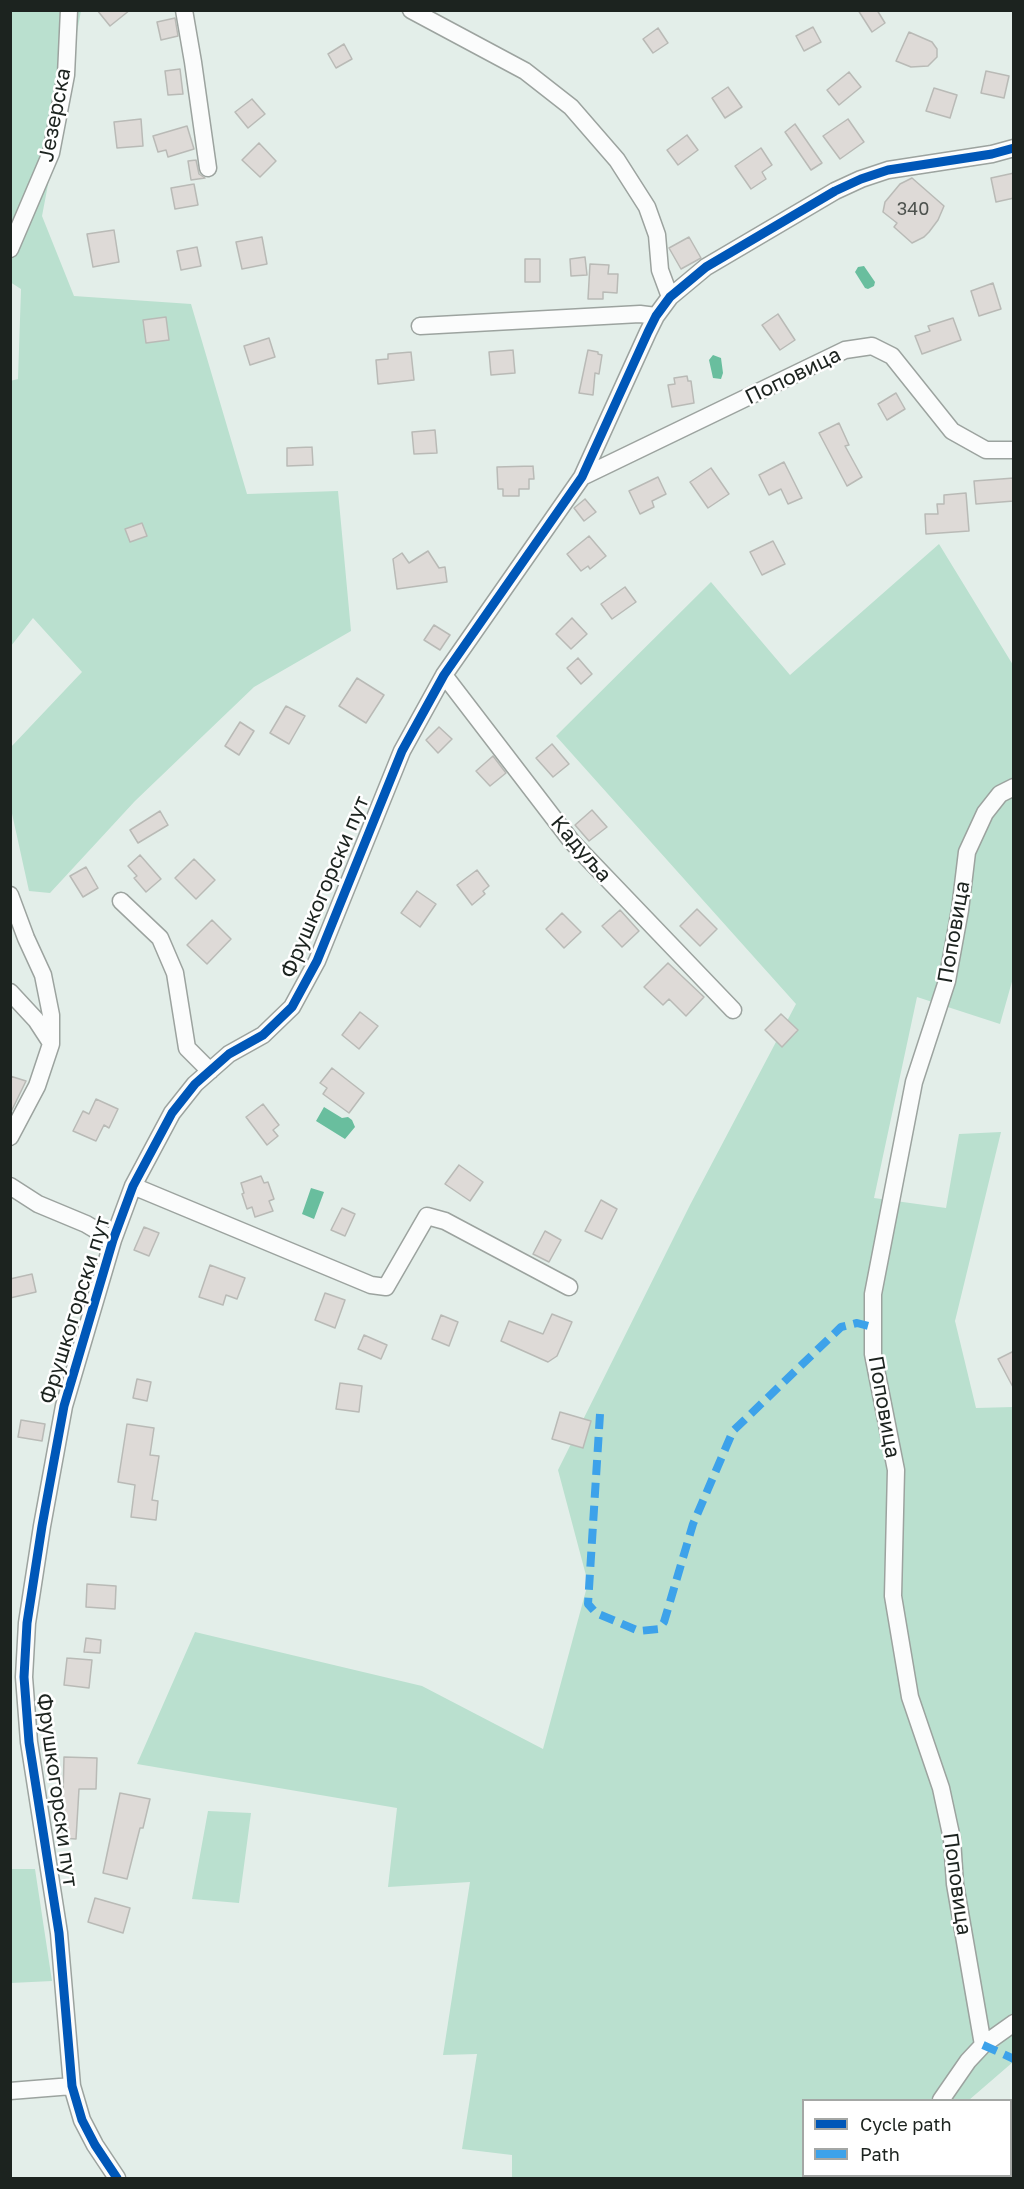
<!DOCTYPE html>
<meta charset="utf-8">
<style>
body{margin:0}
#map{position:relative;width:1024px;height:2189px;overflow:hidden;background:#e3eee9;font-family:"Golos Text",sans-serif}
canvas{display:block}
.frame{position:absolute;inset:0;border:12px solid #1c231f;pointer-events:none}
.legend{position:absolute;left:802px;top:2099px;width:210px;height:78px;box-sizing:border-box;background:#fff;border:2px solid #a4a7a5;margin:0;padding:8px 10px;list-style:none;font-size:18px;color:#1c231f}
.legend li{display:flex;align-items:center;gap:12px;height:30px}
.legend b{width:30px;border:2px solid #a4a7a5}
</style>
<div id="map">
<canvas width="1024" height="2189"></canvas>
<div class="frame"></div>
<ul class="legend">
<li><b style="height:8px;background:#0057b8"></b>Cycle path</li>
<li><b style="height:8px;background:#3da2ea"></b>Path</li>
</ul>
</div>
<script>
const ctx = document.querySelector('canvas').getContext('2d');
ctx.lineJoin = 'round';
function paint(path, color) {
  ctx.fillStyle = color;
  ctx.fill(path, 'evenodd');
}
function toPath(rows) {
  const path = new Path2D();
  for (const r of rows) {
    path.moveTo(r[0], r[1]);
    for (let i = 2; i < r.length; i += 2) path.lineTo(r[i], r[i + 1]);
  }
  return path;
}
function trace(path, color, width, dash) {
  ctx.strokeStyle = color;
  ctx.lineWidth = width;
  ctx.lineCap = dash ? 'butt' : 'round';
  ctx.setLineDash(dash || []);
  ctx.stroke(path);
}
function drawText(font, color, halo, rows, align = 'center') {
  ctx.font = font + ' "Golos Text",sans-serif';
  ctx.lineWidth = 5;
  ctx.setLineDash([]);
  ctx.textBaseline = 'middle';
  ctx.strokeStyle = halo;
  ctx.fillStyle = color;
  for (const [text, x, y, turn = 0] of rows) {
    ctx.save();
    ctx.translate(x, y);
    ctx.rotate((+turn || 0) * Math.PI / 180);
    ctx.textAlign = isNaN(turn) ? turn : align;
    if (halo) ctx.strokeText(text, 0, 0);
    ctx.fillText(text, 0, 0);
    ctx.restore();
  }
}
paint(toPath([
 [11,11,81,11,42,216,74,296,191,304,247,494,338,491,351,631,254,687,135,801,50,893,29,891,11,809,11,747,82,672,33,618,11,646,10,381,18,379,21,289,10,282],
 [939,544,1013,665,1013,978,1000,1024,917,997,874,1198,946,1208,959,1134,1001,1132,955,1321,976,1408,1013,1407,1013,2062,969,2100,804,2100,804,2176,923,2176,921,2178,512,2178,512,2155,462,2149,477,2054,443,2055,470,1882,388,1887,397,1808,137,1764,195,1632,422,1686,543,1749,588,1583,558,1470,690,1205,796,1004,556,736,711,582,790,675],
 [208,1811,251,1813,239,1903,192,1899],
 [11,1869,35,1869,52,1981,11,1983]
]), '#bae0cf');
paint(toPath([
 [864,266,875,282,874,286,868,289,865,288,855,272,858,267],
 [713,355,721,358,723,373,721,379,713,378,709,360],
 [324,1107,342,1118,348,1117,352,1120,355,1127,345,1139,316,1121],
 [311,1188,324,1192,314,1219,302,1214]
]), '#69be9e');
const building = toPath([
 [97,10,130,10,110,26,97,10],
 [858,10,877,10,885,23,872,32,858,10],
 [175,18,178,36,161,40,157,22,175,18],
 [813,27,821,42,804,51,796,36,813,27],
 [658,28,668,43,653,53,643,39,658,28],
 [909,32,932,42,937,49,937,57,928,66,911,67,896,61,909,32],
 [344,44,352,59,336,68,328,54,344,44],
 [180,69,183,94,168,95,165,71,180,69],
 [986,71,1009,76,1004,98,981,93,986,71],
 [849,72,861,87,839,105,827,90,849,72],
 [728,87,742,107,725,118,712,98,728,87],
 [934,88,957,95,950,118,926,111,934,88],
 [252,99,265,114,248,128,235,112,252,99],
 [141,119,143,146,117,148,114,122,141,119],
 [848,119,864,142,840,159,823,136,848,119],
 [795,124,822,163,811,170,785,132,795,124],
 [187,126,194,149,168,157,166,150,158,152,153,136,187,126],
 [687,135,698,150,678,165,667,150,687,135],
 [259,143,276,161,260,177,242,160,259,143],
 [761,148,772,165,762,172,766,179,751,189,735,166,761,148],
 [196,160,199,174,205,178,191,180,188,161,196,160],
 [1014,173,1014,198,996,202,991,178,1014,173],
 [912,178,944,206,938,220,929,232,924,237,912,243,894,227,897,223,883,212,885,202,900,184,912,178],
 [194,184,198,205,175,209,171,188,194,184],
 [114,230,119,262,93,267,87,234,114,230],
 [262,237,267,264,242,269,236,242,262,237],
 [689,237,701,258,681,269,669,248,689,237],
 [197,247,201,266,181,270,177,251,197,247],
 [585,257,587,275,571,276,570,259,585,257],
 [525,259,540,259,540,282,525,282,525,259],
 [590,264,609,265,608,274,618,274,617,293,603,292,603,299,588,299,590,264],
 [993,283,1001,309,979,316,971,291,993,283],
 [778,314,795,340,780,350,762,325,778,314],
 [166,317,169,340,146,343,143,320,166,317],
 [953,318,961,340,922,354,915,336,930,331,928,326,953,318],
 [269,338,275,357,250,365,244,346,269,338],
 [513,350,515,373,491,375,489,352,513,350],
 [588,350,598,352,598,354,602,355,599,374,595,373,593,395,579,393,588,350],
 [411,352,414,380,378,384,376,360,388,359,388,354,411,352],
 [687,376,688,381,691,381,694,403,672,407,668,385,675,384,674,378,687,376],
 [896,393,905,409,887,420,878,404,896,393],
 [839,423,849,445,845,446,862,477,847,486,819,433,839,423],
 [435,430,437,453,414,454,412,432,435,430],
 [312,447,313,465,287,466,287,448,312,447],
 [784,462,802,498,788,504,781,489,769,495,759,475,784,462],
 [533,466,534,479,529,479,529,489,519,489,519,496,503,496,503,489,498,489,497,467,533,466],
 [711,468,729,494,708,508,690,482,711,468],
 [658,477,666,494,652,501,654,507,640,514,629,491,658,477],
 [1014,478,1014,501,976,504,974,481,1014,478],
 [966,493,969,531,926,534,925,514,938,514,937,504,944,504,944,495,966,493],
 [585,499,596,512,584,521,574,508,585,499],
 [142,523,147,536,130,542,125,529,142,523],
 [589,536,606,556,590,569,588,566,581,571,567,554,589,536],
 [773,541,785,564,762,575,750,552,773,541],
 [428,551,439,568,445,567,447,582,397,589,393,559,402,553,409,563,428,551],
 [625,587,636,602,612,619,601,604,625,587],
 [572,618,587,634,571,649,556,634,572,618],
 [434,625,450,635,440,650,424,640,434,625],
 [578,658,592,674,581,684,567,668,578,658],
 [357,678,384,695,366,723,339,706,357,678],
 [286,706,305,716,289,744,270,733,286,706],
 [240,722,254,731,239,755,225,746,240,722],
 [439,727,452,739,438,753,426,740,439,727],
 [552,744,569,764,553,777,536,758,552,744],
 [493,756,506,773,490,786,476,771,493,756],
 [592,810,607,827,589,841,575,825,592,810],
 [160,811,168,825,138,843,130,830,160,811],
 [140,855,161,879,146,892,134,878,137,876,128,866,140,855],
 [194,859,215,880,196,899,175,878,194,859],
 [86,867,98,888,83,897,70,876,86,867],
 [477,870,489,886,483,891,485,894,472,905,457,885,477,870],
 [417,891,436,904,420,927,401,913,417,891],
 [697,909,717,929,700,946,680,926,697,909],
 [620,910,639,931,622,947,602,926,620,910],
 [562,913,581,932,564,948,546,929,562,913],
 [212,920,231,939,207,964,187,945,212,920],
 [668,963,704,997,686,1016,669,999,663,1005,644,987,668,963],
 [360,1012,378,1026,359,1049,342,1035,360,1012],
 [781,1014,798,1030,782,1047,765,1030,781,1014],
 [332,1068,364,1093,349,1113,323,1094,327,1088,320,1083,332,1068],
 [10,1076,26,1081,10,1114,10,1076],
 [96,1099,118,1109,109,1128,104,1125,96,1141,73,1131,83,1111,89,1114,96,1099],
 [263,1104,279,1125,273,1130,278,1136,267,1145,246,1117,263,1104],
 [459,1165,483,1182,470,1201,445,1184,459,1165],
 [261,1176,264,1183,268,1182,274,1199,269,1201,273,1211,255,1217,252,1207,247,1209,242,1194,244,1193,241,1183,261,1176],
 [601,1200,617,1209,602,1239,585,1231,601,1200],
 [342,1208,355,1214,345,1236,331,1230,342,1208],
 [144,1227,159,1233,149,1256,134,1250,144,1227],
 [545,1231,561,1240,549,1262,533,1254,545,1231],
 [210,1265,245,1278,237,1299,226,1295,223,1305,199,1297,210,1265],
 [32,1274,36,1292,10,1298,10,1279,32,1274],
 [325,1293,345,1300,335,1328,315,1320,325,1293],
 [552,1314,572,1322,557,1356,548,1362,501,1341,509,1321,543,1334,552,1314],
 [441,1315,458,1322,449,1346,432,1339,441,1315],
 [364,1335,387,1345,381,1359,358,1349,364,1335],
 [1014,1351,1014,1389,998,1359,1014,1351],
 [137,1379,151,1382,147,1401,133,1398,137,1379],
 [340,1383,362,1386,359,1412,336,1409,340,1383],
 [560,1412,591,1421,583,1448,552,1439,560,1412],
 [21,1420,45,1424,42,1441,18,1437,21,1420],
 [127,1424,154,1428,150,1455,159,1456,152,1500,158,1501,156,1520,131,1517,135,1485,118,1482,127,1424],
 [87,1584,116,1586,115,1609,86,1607,87,1584],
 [86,1638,101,1640,100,1653,84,1652,86,1638],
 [67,1658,92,1660,89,1688,64,1685,67,1658],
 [64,1757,97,1758,96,1789,79,1789,76,1839,62,1838,64,1757],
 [120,1793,150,1799,143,1828,140,1828,127,1879,103,1873,120,1793],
 [95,1898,130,1908,123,1933,88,1922,95,1898]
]);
paint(building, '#dedad7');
trace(building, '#b9bab6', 1.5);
const minor = toPath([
 [184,10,193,62,208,168],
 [411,10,525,71,571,107,617,160,647,207,657,235,660,270,670,297],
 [10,249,51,153,66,75,69,10],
 [420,326,640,314,656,316],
 [582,477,845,350,872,346,892,356,952,431,986,450,1014,450],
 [444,675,572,842,733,1010],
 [10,895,26,938,43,975,51,1015,51,1044,37,1086,10,1137],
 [121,901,160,938,175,973,187,1048,210,1071],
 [10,992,36,1020,51,1043],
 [10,1186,38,1204,86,1224,113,1240],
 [133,1186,371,1285,386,1287,427,1216,445,1221,569,1287],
 [983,2045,955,1884,952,1839,941,1788,910,1697,893,1596,896,1470,873,1354,873,1294,914,1082,947,981,960,910,967,852,985,813,1000,794,1014,787],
 [10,2091,72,2086],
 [941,2100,968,2061,983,2045,1014,2023],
 [117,2178,95,2145,82,2120,72,2086,59,1933,29,1742,24,1677,27,1623,42,1526,64,1406,113,1240,133,1186,172,1113,195,1084,229,1054,263,1035,292,1007,317,961,402,751,444,675,582,477,648,332,656,316,670,297,706,267,835,191,861,179,888,170,992,154,1014,148],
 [901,2178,903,2176]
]);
trace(minor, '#9ca39f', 19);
trace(minor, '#fbfcfc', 16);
trace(toPath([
 [600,1414,588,1604,596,1613,639,1631,659,1629,664,1622,693,1524,733,1431,841,1327,857,1323,872,1327],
 [983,2045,1014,2059]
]), '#3da2ea', 8, [15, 8]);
trace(toPath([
 [117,2178,95,2145,82,2120,72,2086,59,1933,29,1742,24,1677,27,1623,42,1526,64,1406,113,1240,133,1186,172,1113,195,1084,229,1054,263,1035,292,1007,317,961,402,751,444,675,582,477,648,332,656,316,670,297,706,267,835,191,861,179,888,170,992,154,1014,148]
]), '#0057b8', 9);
drawText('18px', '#4e534f', null, [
 ["340",913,209]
]);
drawText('21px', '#1c231f', '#fff', [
 ["Језерска",55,115,-79],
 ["Поповица",793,376,-26],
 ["Кадуља",581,849,49],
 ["Фрушкогорски пут",325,887,-67],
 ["Поповица",954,932,-80],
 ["Фрушкогорски пут",75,1310,-73],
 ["Поповица",884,1407,80],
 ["Фрушкогорски пут",57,1790,82],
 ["Поповица",957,1884,82]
]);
</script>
